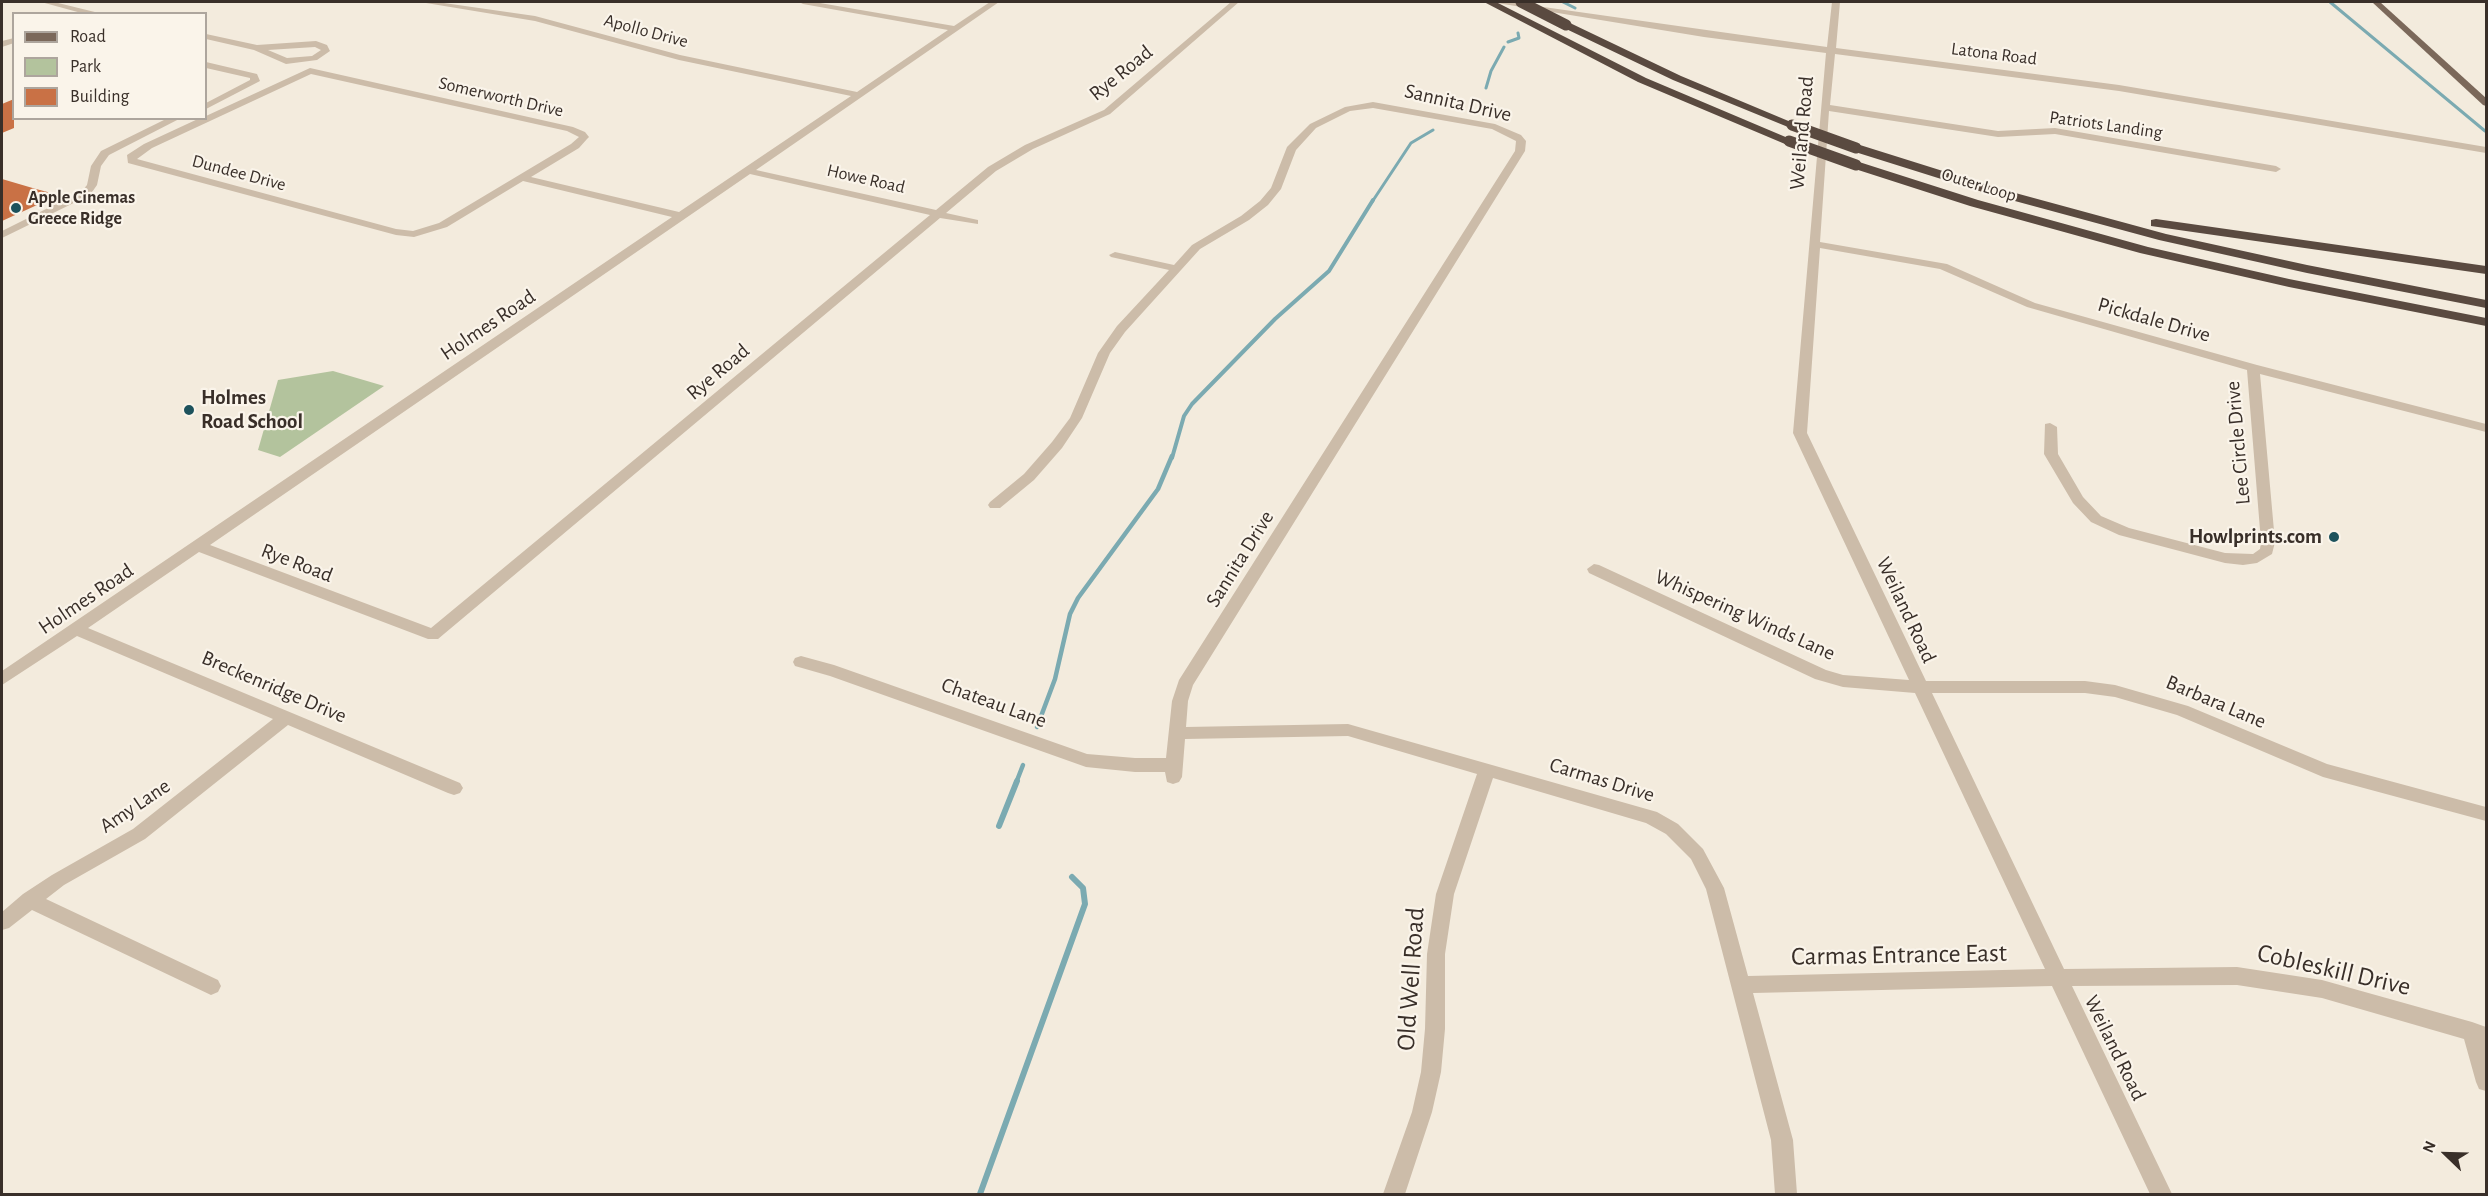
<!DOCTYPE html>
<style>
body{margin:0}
#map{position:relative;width:2488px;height:1196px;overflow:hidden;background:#f3ebdd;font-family:"Alegreya Sans",sans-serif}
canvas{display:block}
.frame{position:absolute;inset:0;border:3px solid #392f29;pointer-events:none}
.legend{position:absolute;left:12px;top:12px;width:195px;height:108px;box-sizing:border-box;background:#faf4ea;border:2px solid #ada59d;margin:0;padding:8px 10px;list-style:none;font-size:18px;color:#392f29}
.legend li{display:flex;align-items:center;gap:12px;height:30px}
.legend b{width:30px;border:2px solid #ada59d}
.north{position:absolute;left:2416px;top:1124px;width:60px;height:60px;-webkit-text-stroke:4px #faf4ea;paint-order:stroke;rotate:293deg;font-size:16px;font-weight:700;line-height:24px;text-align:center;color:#392f29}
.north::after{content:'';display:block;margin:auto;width:21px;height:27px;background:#392f29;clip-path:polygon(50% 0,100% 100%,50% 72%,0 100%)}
</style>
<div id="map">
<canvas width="2488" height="1196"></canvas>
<div class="frame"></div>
<ul class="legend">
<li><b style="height:8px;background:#7b685a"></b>Road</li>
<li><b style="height:16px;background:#b3c39d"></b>Park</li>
<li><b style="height:16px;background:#c97145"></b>Building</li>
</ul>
<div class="north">N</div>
</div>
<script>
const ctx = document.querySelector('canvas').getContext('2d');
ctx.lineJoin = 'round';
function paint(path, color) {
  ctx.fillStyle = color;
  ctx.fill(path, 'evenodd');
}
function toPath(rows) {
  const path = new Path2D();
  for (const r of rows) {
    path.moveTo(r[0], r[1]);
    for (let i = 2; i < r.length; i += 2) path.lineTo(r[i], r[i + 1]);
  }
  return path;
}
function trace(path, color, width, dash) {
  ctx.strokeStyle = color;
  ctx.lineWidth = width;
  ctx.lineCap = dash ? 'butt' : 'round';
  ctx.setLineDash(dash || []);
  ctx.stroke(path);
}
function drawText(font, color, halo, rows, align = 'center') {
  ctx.font = font + ' "Alegreya Sans",sans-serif';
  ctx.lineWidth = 4.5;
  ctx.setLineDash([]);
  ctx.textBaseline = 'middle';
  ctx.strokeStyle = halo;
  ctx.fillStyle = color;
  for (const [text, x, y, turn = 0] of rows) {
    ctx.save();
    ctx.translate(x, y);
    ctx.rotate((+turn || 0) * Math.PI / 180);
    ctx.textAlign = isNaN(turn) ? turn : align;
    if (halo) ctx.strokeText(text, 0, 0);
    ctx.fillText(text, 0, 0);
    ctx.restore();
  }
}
paint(toPath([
 [333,371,384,386,280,457,258,450,278,380]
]), '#b3c39d');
trace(toPath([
 [1563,2,1575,8],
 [2330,2,2485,131],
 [1508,42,1519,38,1518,33],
 [1486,88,1491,71,1504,47],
 [1372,202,1411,143,1433,130]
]), '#7baab1', 3);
trace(toPath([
 [1172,458,1184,416,1192,404,1275,319,1329,271,1373,200]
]), '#7baab1', 4);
trace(toPath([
 [1037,727,1055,679,1070,614,1078,598,1158,489,1172,456],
 [1016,783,1023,765]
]), '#7baab1', 4.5);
trace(toPath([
 [999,826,1017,781],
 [980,1194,1085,904,1083,888,1072,877]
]), '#7baab1', 6);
paint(toPath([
 [14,99,14,128,2,133,2,104],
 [2,179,36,189,59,195,2,221]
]), '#c97145');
paint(toPath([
 [41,2,54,2,103,14,85,14,41,2],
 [420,2,437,2,535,16,680,55,857,92,948,30,803,4,799,2,814,2,954,26,990,2,999,2,756,170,936,210,988,167,1025,145,1104,110,1231,2,1239,2,1110,114,1033,149,996,171,946,213,978,220,978,224,940,218,438,639,428,639,199,552,88,628,460,783,463,788,460,793,454,795,448,793,288,725,145,839,64,885,46,899,218,980,221,986,218,992,211,995,32,910,9,928,2,930,2,912,23,894,52,875,133,829,273,719,77,636,2,685,2,671,672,217,523,181,447,227,414,237,396,235,128,163,127,155,144,144,200,118,206,118,206,116,310,68,573,127,585,132,589,137,587,139,579,148,531,177,679,212,851,96,679,60,535,21,420,2],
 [311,74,567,131,579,137,571,144,439,223,413,231,396,229,137,159,152,148,311,74],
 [750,174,930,215,431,628,210,545,750,174],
 [1491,2,1508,2,1827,47,1832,2,1840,2,1836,48,2119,85,2486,147,2486,153,2119,91,1835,54,1830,105,1998,131,2055,128,2276,166,2281,169,2276,172,2055,134,1998,137,1829,111,1820,242,1947,264,2035,303,2257,365,2486,424,2486,432,2260,374,2275,542,2272,554,2257,563,2243,565,2225,563,2119,535,2091,522,2073,503,2044,454,2045,424,2050,423,2057,427,2058,454,2083,497,2101,516,2129,528,2225,553,2253,554,2260,549,2261,542,2247,370,2027,307,1940,269,1820,248,1807,433,1926,681,2085,681,2115,685,2188,706,2327,764,2486,807,2486,821,2323,777,2177,715,2115,697,2085,693,1932,693,2064,969,2237,967,2322,980,2472,1022,2486,1027,2486,1091,2479,1089,2476,1082,2464,1039,2322,998,2237,985,2072,986,2172,1194,2150,1194,2052,986,1753,993,1793,1140,1797,1194,1775,1194,1771,1140,1706,889,1691,859,1666,834,1646,823,1493,778,1454,894,1445,954,1445,1029,1441,1072,1432,1112,1405,1194,1383,1194,1412,1112,1421,1072,1425,1029,1427,954,1436,894,1477,774,1348,736,1185,739,1182,777,1179,782,1173,784,1167,782,1165,772,1135,772,1086,767,830,676,795,666,793,662,795,658,801,656,834,665,1087,754,1135,758,1166,758,1172,701,1179,680,1515,151,1516,141,1492,129,1373,108,1350,111,1316,128,1296,150,1281,189,1268,205,1249,220,1200,249,1125,332,1110,353,1082,418,1062,448,1034,480,1000,508,990,508,988,505,990,502,1024,474,1052,442,1070,418,1098,353,1117,326,1169,270,1111,257,1109,255,1115,252,1174,265,1192,245,1241,216,1260,201,1271,188,1287,147,1310,124,1345,107,1373,102,1495,124,1521,135,1526,141,1525,151,1193,685,1188,701,1186,727,1348,724,1657,812,1678,824,1703,849,1724,888,1748,976,2045,969,1915,693,1843,687,1815,679,1589,573,1587,569,1594,564,1599,565,1826,670,1843,675,1909,680,1793,433,1826,53,1704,37,1491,2],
 [206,34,257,45,316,41,327,45,330,51,317,60,286,64,254,50,206,39,206,34],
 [315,47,321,50,312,56,287,58,268,50,315,47],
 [14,38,14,43,2,47,2,41,14,38],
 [206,62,257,74,260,81,206,109,206,103,250,80,250,78,206,68,206,62],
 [168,118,181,118,109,155,101,166,97,185,90,195,2,238,2,231,82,191,87,185,91,166,101,151,168,118]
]), '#ccbca9');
paint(toPath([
 [2372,2,2380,2,2486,98,2486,106,2483,105,2372,2]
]), '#7b685a');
paint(toPath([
 [1484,2,1496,2,1646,78,1795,141,1785,144,1638,82,1484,2],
 [1562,23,1570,23,1681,76,1798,125,1788,127,1673,80,1562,27,1562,23],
 [1852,145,1860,145,1997,188,2166,234,2307,265,2486,300,2486,308,2307,273,2159,240,1989,194,1852,151,1852,145],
 [1856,161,1978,200,2148,247,2289,279,2486,318,2486,326,2289,287,2140,253,1970,206,1852,168,1852,162,1856,161],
 [2156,219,2486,266,2486,274,2151,226,2151,220,2156,219]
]), '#5a4a40');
trace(toPath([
 [1521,2,1566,25],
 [1792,125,1856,148],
 [1789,141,1856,165]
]), '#5a4a40', 11);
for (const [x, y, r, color] of [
 [16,208,6,"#1d525c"],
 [189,410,6,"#1d525c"],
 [2334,537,6,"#1d525c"]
]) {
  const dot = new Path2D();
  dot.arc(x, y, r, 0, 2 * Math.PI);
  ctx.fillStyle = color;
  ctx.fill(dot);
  trace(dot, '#faf4ea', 2);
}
drawText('18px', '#392f29', '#faf4ea', [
 ["Apollo Drive",646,31,15],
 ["Latona Road",1994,54,7],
 ["Somerworth Drive",501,97,13],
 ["Patriots Landing",2106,125,8],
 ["Dundee Drive",239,173,15],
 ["Howe Road",866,179,13],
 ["Outer Loop",1979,185,17]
]);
drawText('bold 18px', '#392f29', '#faf4ea', [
 ["Apple Cinemas",28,198],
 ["Greece Ridge",28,219]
], 'left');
drawText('21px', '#392f29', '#faf4ea', [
 ["Rye Road",1121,73,-39],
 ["Sannita Drive",1458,103,13],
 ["Weiland Road",1802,133,-85],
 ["Pickdale Drive",2154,320,16],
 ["Holmes Road",488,325,-34],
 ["Rye Road",718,372,-40],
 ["Lee Circle Drive",2238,443,-95],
 ["Sannita Drive",1240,559,-58],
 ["Rye Road",297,563,21],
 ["Holmes Road",86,599,-34],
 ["Weiland Road",1906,610,65],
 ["Whispering Winds Lane",1745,615,24],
 ["Breckenridge Drive",274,687,23],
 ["Barbara Lane",2216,702,23],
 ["Chateau Lane",994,703,20],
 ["Carmas Drive",1602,780,17],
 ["Amy Lane",135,806,-34],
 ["Weiland Road",2115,1048,64]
]);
drawText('bold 21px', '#392f29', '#faf4ea', [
 ["Holmes",201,398],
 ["Road School",201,422],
 ["Howlprints.com",2322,537,"right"]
], 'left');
drawText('26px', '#392f29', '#faf4ea', [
 ["Carmas Entrance East",1899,955,-1],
 ["Cobleskill Drive",2334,970,13],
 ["Old Well Road",1411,979,-86]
]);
</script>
